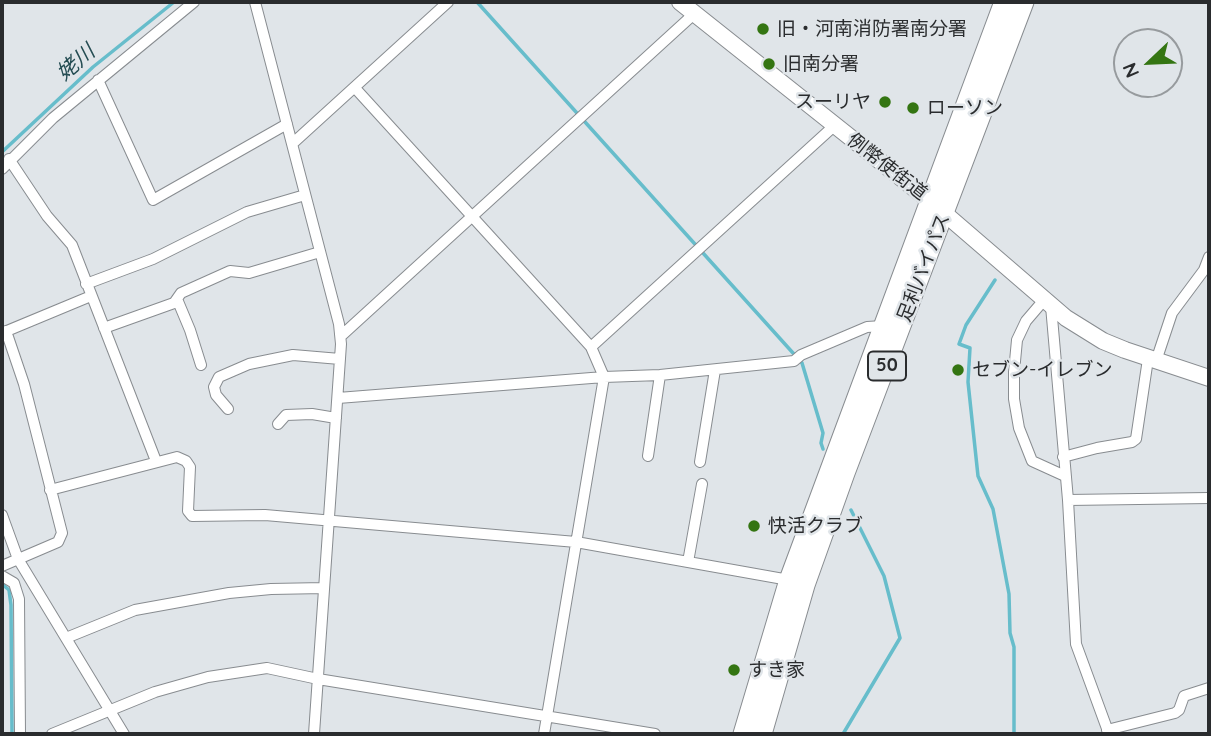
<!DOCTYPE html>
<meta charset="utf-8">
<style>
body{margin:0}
#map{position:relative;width:1211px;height:736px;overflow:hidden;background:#e0e5e9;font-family:Quicksand,sans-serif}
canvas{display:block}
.frame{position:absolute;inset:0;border:4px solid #2a2c2e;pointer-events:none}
.north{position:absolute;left:1113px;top:28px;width:70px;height:70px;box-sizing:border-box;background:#e0e5e9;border:2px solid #979b9e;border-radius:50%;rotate:247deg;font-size:19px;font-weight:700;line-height:28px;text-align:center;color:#2a2c2e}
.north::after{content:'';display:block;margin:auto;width:24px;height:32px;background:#347512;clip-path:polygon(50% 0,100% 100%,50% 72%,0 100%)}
</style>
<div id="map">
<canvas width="1211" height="736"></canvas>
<div class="frame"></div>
<div class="north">N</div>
</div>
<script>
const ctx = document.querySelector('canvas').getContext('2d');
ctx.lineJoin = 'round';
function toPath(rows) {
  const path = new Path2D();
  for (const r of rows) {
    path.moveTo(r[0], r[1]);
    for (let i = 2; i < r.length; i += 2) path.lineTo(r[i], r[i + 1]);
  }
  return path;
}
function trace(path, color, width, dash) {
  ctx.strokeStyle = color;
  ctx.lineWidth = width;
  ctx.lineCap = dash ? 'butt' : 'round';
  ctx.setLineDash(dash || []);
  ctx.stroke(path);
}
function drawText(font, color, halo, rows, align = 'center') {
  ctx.font = font + ' Quicksand,"Noto Sans JP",sans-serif';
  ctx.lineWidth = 5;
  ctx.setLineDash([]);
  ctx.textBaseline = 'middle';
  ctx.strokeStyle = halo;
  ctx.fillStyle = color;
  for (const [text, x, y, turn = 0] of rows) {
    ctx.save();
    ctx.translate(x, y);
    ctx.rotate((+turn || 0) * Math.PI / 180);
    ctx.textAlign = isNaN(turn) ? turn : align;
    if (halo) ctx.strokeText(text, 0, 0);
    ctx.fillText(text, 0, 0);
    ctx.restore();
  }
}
trace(toPath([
 [477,2,802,363,823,433,821,443,823,449],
 [2,152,93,67,174,2],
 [995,280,966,325,959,344,970,348,968,382,978,476,993,509,1009,594,1010,633,1014,647,1014,734],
 [2,584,9,590,11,605,12,734],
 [843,734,900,638,884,576,851,510]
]), '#67bdcb', 3.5);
const street = toPath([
 [255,2,339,324,341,344,314,734],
 [98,80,153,200,287,124],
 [355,88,591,347,604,377,544,734],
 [292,144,448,2],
 [9,159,47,216,72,245,156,461],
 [2,169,53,118,194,2],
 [86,284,153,259,247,212,305,195],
 [177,299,190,330,201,365],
 [1044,300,1026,321,1017,340,1014,372,1014,399,1019,428,1032,461,1065,476],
 [1051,306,1068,500,1076,644,1109,734],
 [104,328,174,303,181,293,230,271,249,273,320,252],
 [2,333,91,296],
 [341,336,695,13],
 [591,347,834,126],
 [1156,361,1172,313,1204,270,1209,257],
 [338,398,604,377,660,375,794,361,801,355,867,327,883,326],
 [228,409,216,395,214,387,219,377,249,364,293,355,340,359],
 [278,424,286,415,312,414,336,418],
 [648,456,660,375],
 [1063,457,1097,448,1132,442,1136,439,1148,359],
 [700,462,715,370],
 [50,490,177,457,186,461,190,467,188,511,192,516,265,515,576,542,789,580],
 [1068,500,1209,498],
 [2,515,18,559,124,734],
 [688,562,702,484],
 [2,566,58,542,62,533,24,384,6,331],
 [2,576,14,583,19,599,20,734],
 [66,638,135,610,229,593,271,589,324,588],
 [1107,730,1175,713,1179,710,1184,696,1209,688],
 [52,734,155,692,208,677,267,668,318,679,655,734]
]);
const secondary = toPath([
 [680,2,929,200,1066,318,1103,341,1125,350,1209,378]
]);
const highway = toPath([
 [743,734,789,580,1004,2],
 [762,734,805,585,845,473,1024,2]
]);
trace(street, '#888c90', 12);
trace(secondary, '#888c90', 18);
trace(highway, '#888c90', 21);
trace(street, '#fff', 10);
trace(secondary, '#fff', 16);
trace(highway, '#fff', 19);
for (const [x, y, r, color] of [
 [763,29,7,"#347512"],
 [769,64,7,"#347512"],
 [885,102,7,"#347512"],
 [913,108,7,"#347512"],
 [958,370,7,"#347512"],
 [754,526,7,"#347512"],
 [734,670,7,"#347512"]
]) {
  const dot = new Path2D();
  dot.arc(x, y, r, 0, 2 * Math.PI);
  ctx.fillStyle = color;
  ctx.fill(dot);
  trace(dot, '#e0e5e9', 2.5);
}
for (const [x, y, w] of [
 [887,366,38]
]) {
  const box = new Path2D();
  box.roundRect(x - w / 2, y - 14.5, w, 29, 5);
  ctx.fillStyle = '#e0e5e9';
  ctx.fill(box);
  trace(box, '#2a2c2e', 2);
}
drawText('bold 18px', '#2a2c2e', null, [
 ["50",887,366]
]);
drawText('19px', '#2a2c2e', '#e0e5e9', [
 ["旧・河南消防署南分署",777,29],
 ["旧南分署",783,64],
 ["スーリヤ",871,102,"right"],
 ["ローソン",927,108],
 ["セブン-イレブン",972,370],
 ["快活クラブ",768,526],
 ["すき家",748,670]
], 'left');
drawText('19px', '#2a2c2e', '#e0e5e9', [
 ["例幣使街道",887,167,38],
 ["足利バイパス",924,268,-69]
]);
drawText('italic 21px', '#254d53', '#e0e5e9', [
 ["姥川",76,63,-41]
]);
</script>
